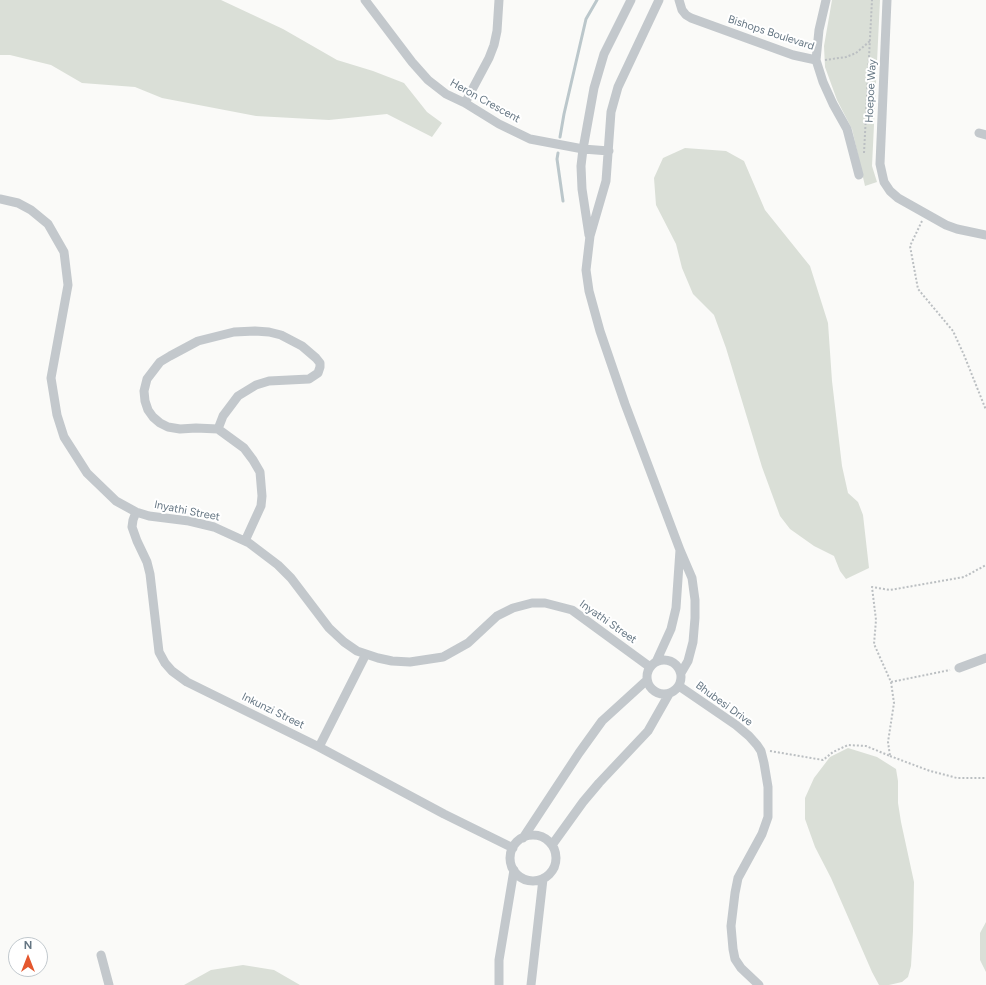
<!DOCTYPE html>
<style>
body{margin:0}
#map{position:relative;width:986px;height:985px;overflow:hidden;background:#fafaf8;font-family:Figtree,sans-serif}
canvas{display:block}
.north{position:absolute;left:8px;top:937px;width:40px;height:40px;box-sizing:border-box;background:#fff;border:1px solid #c1c8cd;border-radius:50%;rotate:0deg;font-size:11px;font-weight:700;line-height:16px;text-align:center;color:#657683}
.north::after{content:'';display:block;margin:auto;width:14px;height:18px;background:#e4572e;clip-path:polygon(50% 0,100% 100%,50% 72%,0 100%)}
</style>
<div id="map">
<canvas width="986" height="985"></canvas>
<div class="north">N</div>
</div>
<script>
const ctx = document.querySelector('canvas').getContext('2d');
ctx.lineJoin = 'round';
function paint(path, color) {
  ctx.fillStyle = color;
  ctx.fill(path, 'evenodd');
}
function toPath(rows) {
  const path = new Path2D();
  for (const r of rows) {
    if (r.length === 3) {
      path.moveTo(r[0] + r[2], r[1]);
      path.arc(r[0], r[1], r[2], 0, 2 * Math.PI);
      continue;
    }
    path.moveTo(r[0], r[1]);
    for (let i = 2; i < r.length; i += 2) path.lineTo(r[i], r[i + 1]);
  }
  return path;
}
function trace(path, color, width, dash) {
  ctx.strokeStyle = color;
  ctx.lineWidth = width;
  ctx.lineCap = dash ? 'butt' : 'round';
  ctx.setLineDash(dash || []);
  ctx.stroke(path);
}
function drawText(font, color, halo, rows, align = 'center') {
  ctx.font = font + ' Figtree,sans-serif';
  ctx.lineWidth = 4;
  ctx.setLineDash([]);
  ctx.textBaseline = 'middle';
  ctx.strokeStyle = halo;
  ctx.fillStyle = color;
  for (const [text, x, y, turn = 0] of rows) {
    ctx.save();
    ctx.translate(x, y);
    ctx.rotate((+turn || 0) * Math.PI / 180);
    ctx.textAlign = isNaN(turn) ? turn : align;
    if (halo) ctx.strokeText(text, 0, 0);
    ctx.fillText(text, 0, 0);
    ctx.restore();
  }
}
paint(toPath([
 [0,0,221,0,283,29,337,60,373,71,404,83,427,112,442,123,432,137,387,114,329,120,256,116,162,98,135,87,82,83,51,65,10,55,0,55],
 [832,0,880,0,872,166,877,182,865,186,852,129,837,100,825,67,824,46],
 [685,148,726,151,744,161,765,210,810,266,828,323,832,381,842,466,848,493,858,502,863,515,869,568,846,579,840,571,834,556,814,546,790,529,780,516,762,467,726,348,714,315,693,294,682,268,676,244,656,205,654,178,663,158],
 [848,748,877,757,896,769,898,781,898,803,901,822,914,882,913,931,911,966,908,977,902,982,889,985,879,985,872,972,831,878,815,847,805,819,805,798,814,778,830,757],
 [986,922,986,972,980,960,980,933],
 [243,965,274,970,300,985,184,985,211,970]
]), '#dadfd7');
trace(toPath([
 [560,137,564,114,586,19,597,0],
 [558,153,557,159,563,201]
]), '#bbc7cb', 3);
trace(toPath([
 [825,60,846,57,856,53,870,41],
 [864,153,872,0],
 [922,221,910,246,918,289,953,331,964,355,986,410],
 [891,682,950,670],
 [770,751,823,760,833,752,848,745,866,746,890,756,888,742,894,703,891,682,874,644,876,620,872,587,890,590,964,577,986,565],
 [890,756,930,771,957,778,986,778]
]), '#bbbfc2', 2, [2, 2]);
trace(toPath([
 [365,0,412,62,428,80,446,94,465,103,499,124,530,139,583,149,609,151],
 [659,0,618,87,611,112,606,181,590,236,586,270,589,291,600,331,625,404,680,550,692,578,695,600,695,618,693,642,688,661,681,673],
 [679,0,682,10,686,15,691,18,793,55,816,60],
 [826,0,819,30,816,60,823,82,833,104,847,129,859,175],
 [887,0,880,164,884,182,890,191,898,198,946,225,957,229,986,235],
 [465,103,489,58,494,45,497,31,499,0],
 [979,133,986,135],
 [0,199,18,203,31,210,48,224,64,252,68,285,51,378,57,415,64,437,87,473,116,501,136,512,149,516,189,521,214,527,249,543,278,565,291,578,329,628,344,642,357,651,378,658,392,661,410,662,443,657,468,643,497,616,513,608,532,603,545,603,572,610,650,667],
 [589,235,582,189,581,166,583,149,594,88,604,54,631,0],
 [218,429,223,416,238,396,256,385,269,381,309,379,318,373,320,367,320,363,316,358,302,346,281,335,269,332,255,331,234,332,198,341,170,356,160,362,147,379,144,391,145,401,148,410,153,417,160,423,168,427,180,429,196,428,218,429,244,448,253,460,260,472,262,496,261,506,245,541],
 [136,512,133,520,132,527,137,541,147,562,150,574,159,652,165,663,172,671,187,682,319,747,444,814,513,848],
 [664,677,17],
 [656,662,671,629,676,608,680,550],
 [959,668,986,658],
 [679,686,736,725,749,736,757,745,761,751,764,763,768,787,768,817,762,834,738,878,735,893,731,926,733,949,735,959,741,968,759,985],
 [319,747,366,654],
 [533,858,23],
 [523,838,579,753,602,721,647,680],
 [552,845,583,802,599,783,648,731,669,694],
 [101,955,109,985],
 [499,985,499,960,514,870],
 [531,985,543,879]
]), '#c3c8cc', 9);
drawText('11px', '#657683', '#fff', [
 ["Bishops Boulevard",771,33,18],
 ["Hoepoe Way",871,91,-87],
 ["Heron Crescent",485,101,29],
 ["Inyathi Street",187,511,11],
 ["Inyathi Street",608,622,35],
 ["Bhubesi Drive",724,704,36],
 ["Inkunzi Street",273,711,26]
]);
</script>
